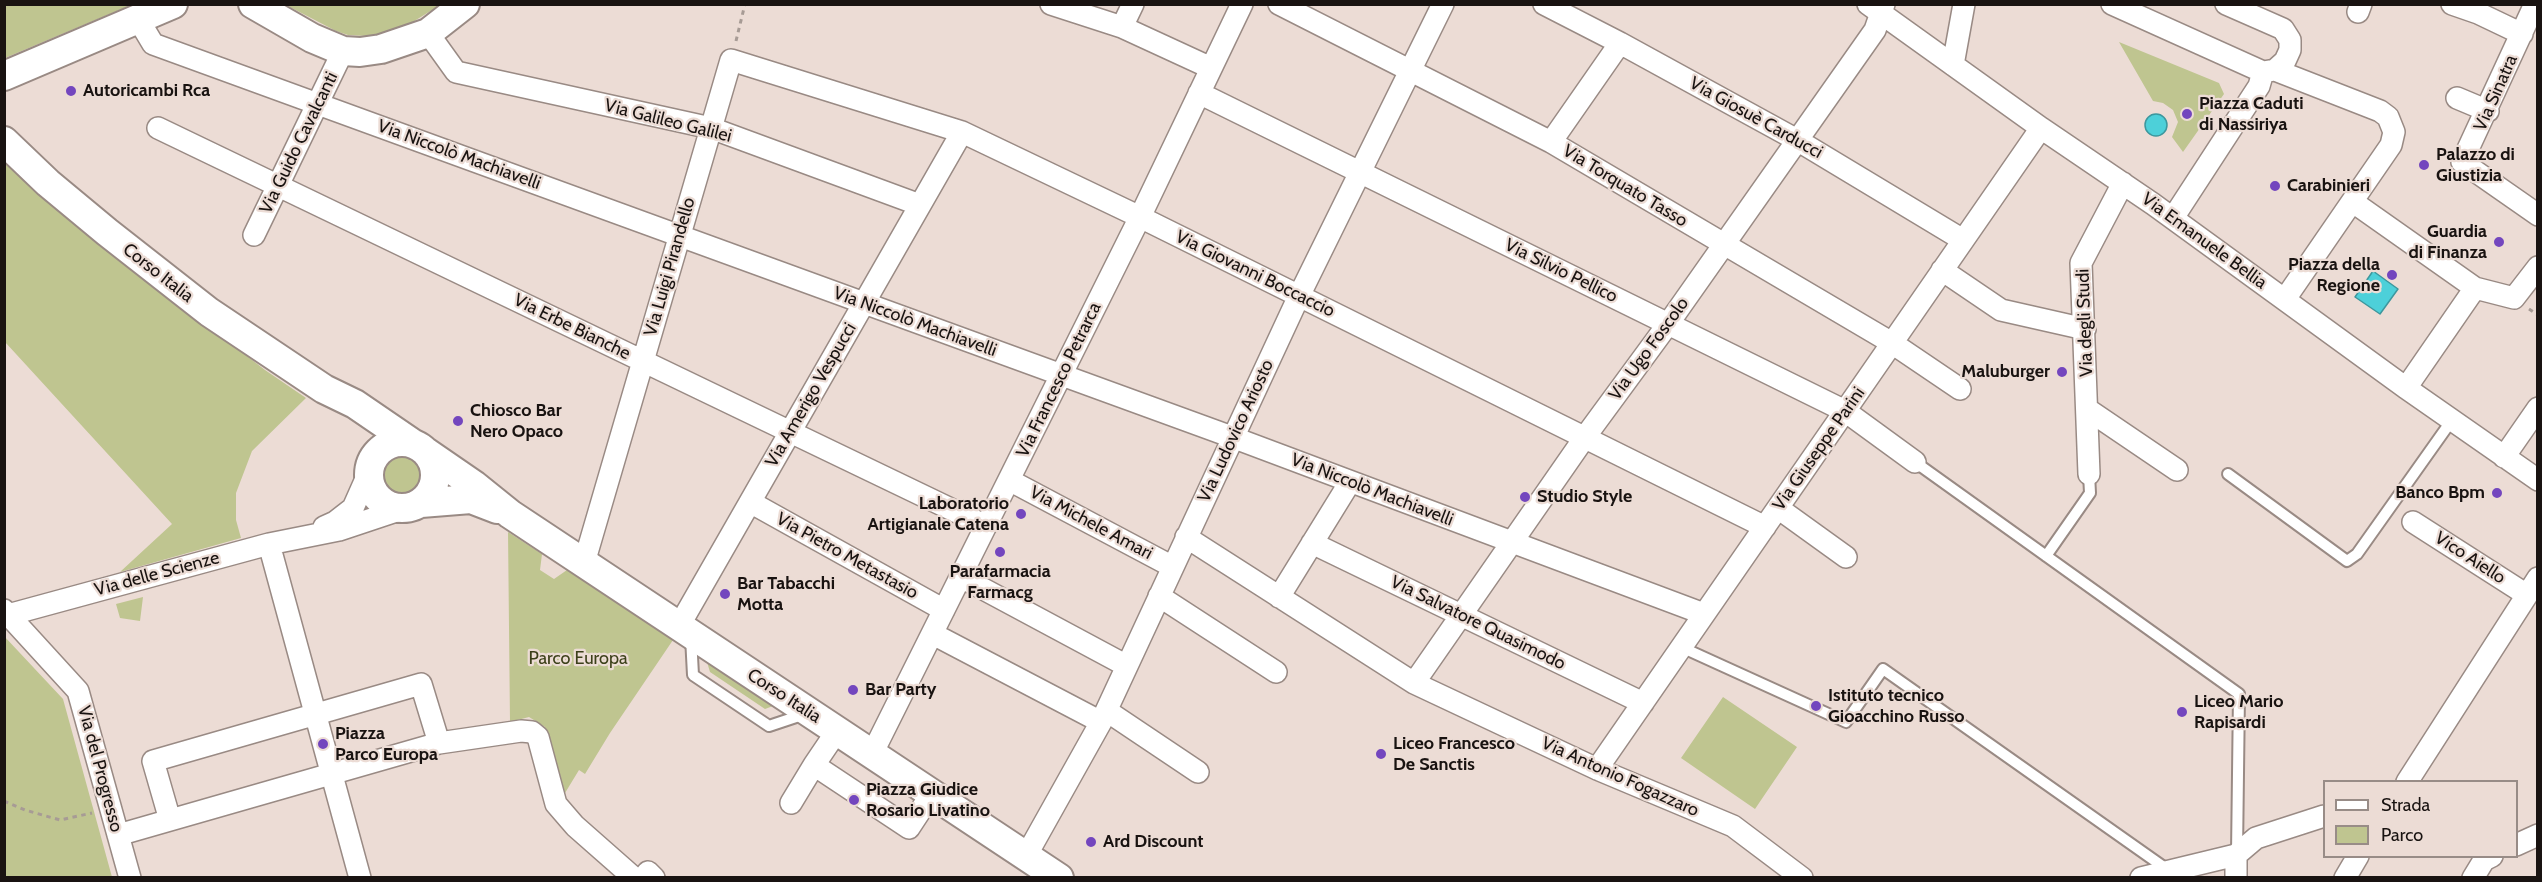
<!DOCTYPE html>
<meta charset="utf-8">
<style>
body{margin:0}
#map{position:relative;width:2542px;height:882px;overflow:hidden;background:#ecdcd5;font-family:Cabin,sans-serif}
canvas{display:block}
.frame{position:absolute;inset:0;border:6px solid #191311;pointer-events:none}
.legend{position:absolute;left:2323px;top:780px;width:195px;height:78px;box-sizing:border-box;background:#ecdcd5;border:2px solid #988c87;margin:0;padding:8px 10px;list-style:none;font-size:18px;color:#191311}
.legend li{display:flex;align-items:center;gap:12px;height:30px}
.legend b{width:30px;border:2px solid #988c87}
</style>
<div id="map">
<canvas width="2542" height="882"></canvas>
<div class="frame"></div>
<ul class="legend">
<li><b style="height:8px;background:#fff"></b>Strada</li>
<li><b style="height:16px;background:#bfc590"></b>Parco</li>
</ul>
</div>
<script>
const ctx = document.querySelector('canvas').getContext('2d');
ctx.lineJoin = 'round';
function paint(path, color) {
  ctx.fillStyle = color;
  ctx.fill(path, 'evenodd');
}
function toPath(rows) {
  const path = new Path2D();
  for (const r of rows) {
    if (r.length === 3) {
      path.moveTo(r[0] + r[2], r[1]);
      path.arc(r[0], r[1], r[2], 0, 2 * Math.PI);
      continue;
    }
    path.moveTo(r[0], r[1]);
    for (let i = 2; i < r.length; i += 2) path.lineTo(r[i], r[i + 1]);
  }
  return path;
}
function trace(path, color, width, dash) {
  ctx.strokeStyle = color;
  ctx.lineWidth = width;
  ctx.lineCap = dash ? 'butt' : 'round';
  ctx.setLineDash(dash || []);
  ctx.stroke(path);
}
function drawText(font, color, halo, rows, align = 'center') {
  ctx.font = font + ' Cabin,sans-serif';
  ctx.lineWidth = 4.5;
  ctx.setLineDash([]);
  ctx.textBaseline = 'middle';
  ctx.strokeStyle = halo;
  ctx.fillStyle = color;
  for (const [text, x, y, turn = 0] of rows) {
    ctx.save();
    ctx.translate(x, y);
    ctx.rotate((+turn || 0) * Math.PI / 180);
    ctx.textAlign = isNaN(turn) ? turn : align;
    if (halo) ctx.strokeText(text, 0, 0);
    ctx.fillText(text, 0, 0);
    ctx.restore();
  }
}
paint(toPath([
 [5,4,131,4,131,5,5,58],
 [286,5,440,5,408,25,386,33,367,36,348,35,336,31],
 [2119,42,2219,83,2224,94,2183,152,2172,137,2178,122,2173,110,2163,103,2153,101],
 [4,157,81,227,265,370,306,398,252,451,236,493,236,520,241,538,120,572,172,524,5,342],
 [403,450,426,469,427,477,422,492,409,500,401,501,386,496,381,490,377,474,382,460,395,451],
 [508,532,542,554,540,570,554,579,567,570,673,640,610,733,585,774,579,770,565,793,545,727,529,717,510,722],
 [143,597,140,621,120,618,116,604],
 [4,636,63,699,112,877,5,877],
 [707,662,773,706,765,709,710,672],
 [1723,697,1797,747,1755,809,1681,758]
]), '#bfc590');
const water = toPath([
 [2156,125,11],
 [2373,271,2398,289,2380,314,2355,297,2373,271]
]);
paint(water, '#4dd0d9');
trace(water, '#3d979d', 1.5);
const lane = toPath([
 [1915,462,2239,694,2237,853],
 [2228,474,2347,561,2357,554,2452,420],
 [2046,556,2090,493,2089,474],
 [691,637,693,675,769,726,805,714],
 [1681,647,1846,722,1883,669,2168,870]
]);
const street = toPath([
 [1051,4,1122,27,1211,68],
 [1279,4,1551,142,1892,343,1960,389],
 [1544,4,1620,43,1797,140,1963,240],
 [1868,4,2041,128,2153,204,2406,388,2538,480],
 [2112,4,2263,72,2275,70,2380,111,2388,117,2394,132,2391,145,2285,299],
 [2226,4,2283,29,2290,40,2290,50,2285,61,2275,70],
 [2452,4,2478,13,2522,34],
 [2535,4,2462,162,2538,215],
 [2358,12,2361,4],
 [138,19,153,44,1232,437,1704,614],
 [1122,27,1133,4],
 [428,33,456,72,711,128,920,205],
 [1953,65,1964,4],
 [1199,93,1845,411,1915,462],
 [2457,98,2488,111],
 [158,128,986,526],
 [1551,142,1620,43],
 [2353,202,2475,288],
 [2173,218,2259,86,2263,72],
 [254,235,343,51],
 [1942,270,2001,310,2085,329],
 [2406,388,2475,288,2514,298,2538,267],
 [2087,409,2177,470],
 [2504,457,2538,408],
 [2089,474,2081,263,2123,183],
 [1009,480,1173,567],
 [750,502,944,610],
 [1778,508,1846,557],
 [2413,522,2527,595],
 [324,527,335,522,353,508,369,472],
 [1186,537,1414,683,1597,769,1733,826,1802,878],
 [1312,543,1643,703],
 [269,544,360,878],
 [584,563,731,60,962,132,1140,217,1765,527],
 [961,577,1127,666],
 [1159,596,1276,672],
 [1279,597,1350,482],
 [4,610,78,691,130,878],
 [8,615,269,544,339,530,402,509],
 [679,626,962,132],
 [933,634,1101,722],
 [1414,683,1585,437,1668,324,1875,30,1884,4],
 [1107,711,1198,772],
 [837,731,814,765,909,828,932,793],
 [439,743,521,731,532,732,538,737,556,804,575,826,634,878],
 [872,754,1140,217,1242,4],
 [1597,769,2041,128],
 [2407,782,2538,578],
 [791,803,814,765],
 [118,835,439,743,421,684,153,761,170,820],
 [2516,845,2538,835],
 [1026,856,1101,722,1299,296,1443,4],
 [643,878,648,872,654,878],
 [2141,878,2236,855,2256,838,2324,816],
 [2236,878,2236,855],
 [2345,878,2358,856],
 [2473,878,2484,860,2492,856]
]);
const secondary = toPath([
 [253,4,312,38,343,51,360,52,381,49,428,33,465,4],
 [4,76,173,4],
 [4,141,48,183,107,232,209,312,324,389,355,404,415,445],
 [402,475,33],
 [426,452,474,485,510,514,1059,878],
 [421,503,471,499,497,509]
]);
trace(lane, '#998a84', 14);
trace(street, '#998a84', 24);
trace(secondary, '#998a84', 32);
trace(toPath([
 [736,41,745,4],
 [2529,309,2538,315],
 [4,801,25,810,60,820,92,813]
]), '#a79b95', 3, [4.5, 4.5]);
trace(lane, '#fff', 10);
trace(street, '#fff', 21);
trace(secondary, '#fff', 28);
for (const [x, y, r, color] of [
 [71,91,6,"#7346be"],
 [2187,114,6,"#7346be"],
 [2424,165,6,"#7346be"],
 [2275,186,6,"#7346be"],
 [2499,242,6,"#7346be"],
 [2392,275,6,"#7346be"],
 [2062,372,6,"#7346be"],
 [458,421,6,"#7346be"],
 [2497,493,6,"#7346be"],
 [1525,497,6,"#7346be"],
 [1021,514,6,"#7346be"],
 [1000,552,6,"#7346be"],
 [725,594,6,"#7346be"],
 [853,690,6,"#7346be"],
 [1816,706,6,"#7346be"],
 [2182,712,6,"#7346be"],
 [323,744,6,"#7346be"],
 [1381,754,6,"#7346be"],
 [854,800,6,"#7346be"],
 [1091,842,6,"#7346be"]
]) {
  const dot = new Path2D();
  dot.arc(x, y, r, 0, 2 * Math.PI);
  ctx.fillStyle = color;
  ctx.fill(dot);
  trace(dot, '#ecdcd5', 2);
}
drawText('bold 18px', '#191311', '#ecdcd5', [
 ["Autoricambi Rca",83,91],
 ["Piazza Caduti",2199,104],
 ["di Nassiriya",2199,125],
 ["Palazzo di",2436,155],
 ["Giustizia",2436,176],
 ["Carabinieri",2287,186],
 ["Guardia",2487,232,"right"],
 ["di Finanza",2487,253,"right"],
 ["Piazza della",2380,265,"right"],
 ["Regione",2380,286,"right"],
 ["Maluburger",2050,372,"right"],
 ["Chiosco Bar",470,411],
 ["Nero Opaco",470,432],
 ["Banco Bpm",2485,493,"right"],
 ["Studio Style",1537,497],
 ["Laboratorio",1009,504,"right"],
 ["Artigianale Catena",1009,525,"right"],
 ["Parafarmacia",1000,572,"center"],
 ["Farmacg",1000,593,"center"],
 ["Bar Tabacchi",737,584],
 ["Motta",737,605],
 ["Bar Party",865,690],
 ["Istituto tecnico",1828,696],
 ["Gioacchino Russo",1828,717],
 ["Liceo Mario",2194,702],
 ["Rapisardi",2194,723],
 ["Piazza",335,734],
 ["Parco Europa",335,755],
 ["Liceo Francesco",1393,744],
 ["De Sanctis",1393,765],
 ["Piazza Giudice",866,790],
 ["Rosario Livatino",866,811],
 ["Ard Discount",1103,842]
], 'left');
drawText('18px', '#191311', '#ecdcd5', [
 ["Via Sinatra",2496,93,-66],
 ["Via Giosuè Carducci",1756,118,29],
 ["Via Galileo Galilei",668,121,14],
 ["Via Guido Cavalcanti",299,143,-64],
 ["Via Niccolò Machiavelli",459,155,20],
 ["Via Torquato Tasso",1625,186,31],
 ["Via Emanuele Bellia",2204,241,36],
 ["Via Luigi Pirandello",670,267,-74],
 ["Via Silvio Pellico",1561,271,26],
 ["Corso Italia",158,273,38],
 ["Via Giovanni Boccaccio",1255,274,26],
 ["Via Niccolò Machiavelli",915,322,20],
 ["Via degli Studi",2085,323,-92],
 ["Via Erbe Bianche",572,327,26],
 ["Via Ugo Foscolo",1649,349,-54],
 ["Via Francesco Petrarca",1059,380,-64],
 ["Via Amerigo Vespucci",811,395,-60],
 ["Via Ludovico Ariosto",1236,431,-65],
 ["Via Giuseppe Parini",1819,449,-55],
 ["Via Niccolò Machiavelli",1372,490,21],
 ["Via Michele Amari",1091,523,28],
 ["Via Pietro Metastasio",847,556,29],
 ["Vico Aiello",2470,558,33],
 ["Via delle Scienze",157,574,-15],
 ["Via Salvatore Quasimodo",1478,623,26],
 ["Corso Italia",784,696,33],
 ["Via del Progresso",100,769,75],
 ["Via Antonio Fogazzaro",1620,777,24]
]);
drawText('18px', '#3c401a', '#ecdcd5', [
 ["Parco Europa",578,659]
]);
</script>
